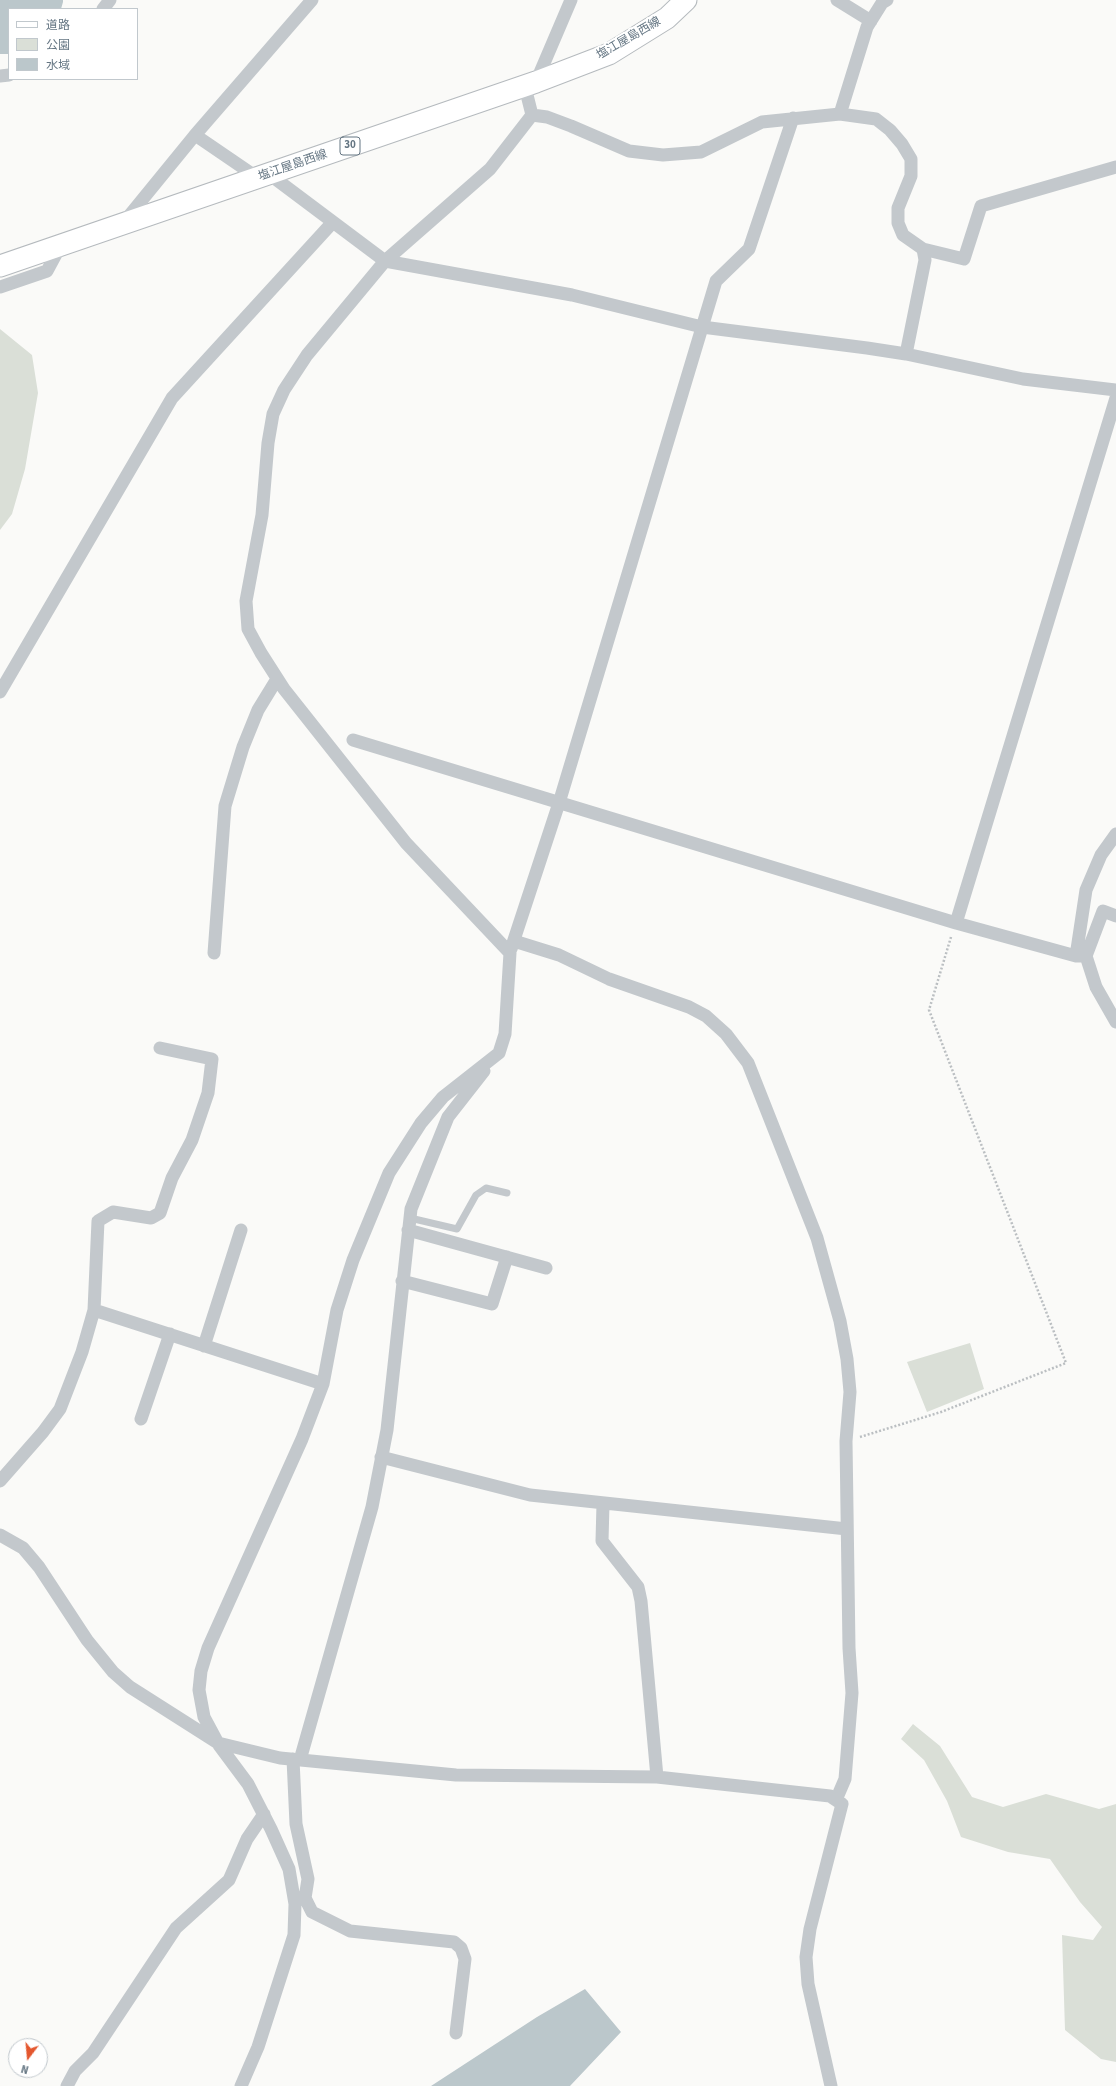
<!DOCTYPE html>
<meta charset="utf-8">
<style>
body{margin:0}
#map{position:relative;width:1116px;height:2086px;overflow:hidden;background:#fafaf8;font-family:"Source Sans 3","Noto Sans JP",sans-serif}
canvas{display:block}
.legend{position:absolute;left:8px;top:8px;width:130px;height:72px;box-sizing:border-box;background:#fff;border:1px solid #c1c8cd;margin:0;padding:5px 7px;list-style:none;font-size:12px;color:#657683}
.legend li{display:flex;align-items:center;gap:8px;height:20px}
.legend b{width:20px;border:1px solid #c1c8cd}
.north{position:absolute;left:8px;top:2038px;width:40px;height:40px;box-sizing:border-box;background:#fff;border:1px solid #c1c8cd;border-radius:50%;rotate:196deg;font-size:11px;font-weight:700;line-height:16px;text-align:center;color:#657683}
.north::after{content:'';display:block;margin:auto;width:14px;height:18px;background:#e4572e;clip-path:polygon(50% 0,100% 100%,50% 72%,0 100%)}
</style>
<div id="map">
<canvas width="1116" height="2086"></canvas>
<ul class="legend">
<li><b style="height:5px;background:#fff"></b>道路</li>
<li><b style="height:11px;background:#dadfd7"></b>公園</li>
<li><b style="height:11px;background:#bbc7cb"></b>水域</li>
</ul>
<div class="north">N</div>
</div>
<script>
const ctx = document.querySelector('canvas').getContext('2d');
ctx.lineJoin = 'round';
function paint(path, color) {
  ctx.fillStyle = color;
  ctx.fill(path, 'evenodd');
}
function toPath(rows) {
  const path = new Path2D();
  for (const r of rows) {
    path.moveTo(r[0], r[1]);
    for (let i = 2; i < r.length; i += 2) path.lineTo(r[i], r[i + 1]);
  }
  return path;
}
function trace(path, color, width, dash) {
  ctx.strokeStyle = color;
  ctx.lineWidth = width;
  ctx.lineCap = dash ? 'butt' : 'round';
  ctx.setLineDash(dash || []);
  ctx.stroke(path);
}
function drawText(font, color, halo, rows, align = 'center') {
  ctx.font = font + ' "Source Sans 3","Noto Sans JP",sans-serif';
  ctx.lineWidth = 4;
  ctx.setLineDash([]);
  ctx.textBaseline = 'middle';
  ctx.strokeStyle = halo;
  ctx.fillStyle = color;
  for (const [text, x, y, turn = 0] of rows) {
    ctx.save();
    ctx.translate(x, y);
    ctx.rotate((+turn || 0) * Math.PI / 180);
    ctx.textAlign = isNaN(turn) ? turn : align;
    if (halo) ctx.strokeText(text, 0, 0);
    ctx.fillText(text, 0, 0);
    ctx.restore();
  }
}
paint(toPath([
 [0,329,32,355,38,393,25,469,12,514,0,530],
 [970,1343,984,1389,927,1412,907,1362],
 [913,1724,940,1746,972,1797,1003,1807,1046,1794,1099,1809,1116,1804,1116,2062,1101,2059,1065,2030,1062,1935,1093,1940,1102,1927,1080,1902,1050,1859,1008,1852,961,1837,947,1801,924,1760,901,1739]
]), '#dadfd7');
paint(toPath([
 [0,0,63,0,63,2,61,9,9,9,9,54,0,54],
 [585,1989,621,2032,570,2086,431,2086,537,2017]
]), '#bbc7cb');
const primary = toPath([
 [0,266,536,82,609,54,667,18,686,0]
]);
trace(primary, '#b5babe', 23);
trace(toPath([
 [860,1437,941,1412,1066,1363,929,1010,951,937]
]), '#bbbfc2', 2.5, [2, 2]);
trace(toPath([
 [410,1218,457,1229,476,1195,486,1188,507,1193]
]), '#c3c8cc', 7);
trace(toPath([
 [837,0,871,21],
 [103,9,110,0],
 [0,76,9,75],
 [536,82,571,0],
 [840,114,867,27,882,3,887,0],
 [532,115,547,117,571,126,629,151,663,155,701,152,762,122,840,114,876,119,890,130,902,144,911,159,911,176,898,208,898,223,903,235,923,249,925,260,906,354],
 [195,135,258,178],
 [269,174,385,261,572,295,702,327,867,348,906,354,1023,379,1116,390],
 [124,222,195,135,312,0],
 [923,249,964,259,981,206,1116,167],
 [0,287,47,271,61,245],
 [0,692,172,398,333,222],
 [353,740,956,923,1076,956,1086,956],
 [1116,916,1103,911,1086,956,1096,987,1116,1022],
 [956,923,1116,398],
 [514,941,559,955,609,979,689,1007,706,1016,726,1034,748,1063,817,1238,840,1321,847,1359,850,1392,846,1441,849,1648,852,1693,845,1779,836,1800],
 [511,949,559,803,716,281,749,249,793,118],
 [214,953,225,806,243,747,258,710,277,679],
 [1076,956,1086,890,1101,855,1116,834],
 [408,1230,546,1268],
 [402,1281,492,1304,507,1257],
 [94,1310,323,1384],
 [204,1346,241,1230],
 [141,1419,170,1334],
 [381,1457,530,1495,847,1529],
 [0,1481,43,1432,60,1409,82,1352,94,1310,98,1221,113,1212,151,1218,160,1213,172,1178,192,1140,208,1093,212,1059,160,1048],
 [603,1504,602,1541,638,1587,641,1601,657,1777],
 [0,1535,23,1548,39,1567,87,1640,113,1672,130,1687,218,1743,280,1758,456,1775,657,1777,830,1796,842,1804,810,1929,806,1957,808,1984,831,2086],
 [293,1759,296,1824,308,1879,305,1898,312,1912,350,1931,454,1942,461,1948,465,1959,456,2033],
 [300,1760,372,1507,387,1430,411,1209,448,1117,484,1071],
 [67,2086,75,2071,93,2053,176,1928,229,1880,247,1839,264,1814],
 [241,2086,258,2047,294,1935,295,1904,289,1869,271,1829,248,1784,219,1745,204,1717,199,1690,201,1671,208,1648,302,1439,323,1384,337,1310,353,1260,389,1173,421,1123,443,1097,499,1053,505,1034,510,953,406,843,284,689,261,653,248,629,246,601,262,515,268,443,273,414,284,390,307,355,385,261,490,169,532,115,525,87]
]), '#c3c8cc', 13);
trace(primary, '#fff', 21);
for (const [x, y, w] of [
 [350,146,20]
]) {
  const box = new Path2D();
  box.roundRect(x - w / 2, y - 9, w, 18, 3);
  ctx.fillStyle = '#fff';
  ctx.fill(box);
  trace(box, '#657683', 1);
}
drawText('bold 11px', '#657683', null, [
 ["30",350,146]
]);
drawText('12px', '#657683', '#fff', [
 ["塩江屋島西線",629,39,-30],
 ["塩江屋島西線",293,166,-19]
]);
</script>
